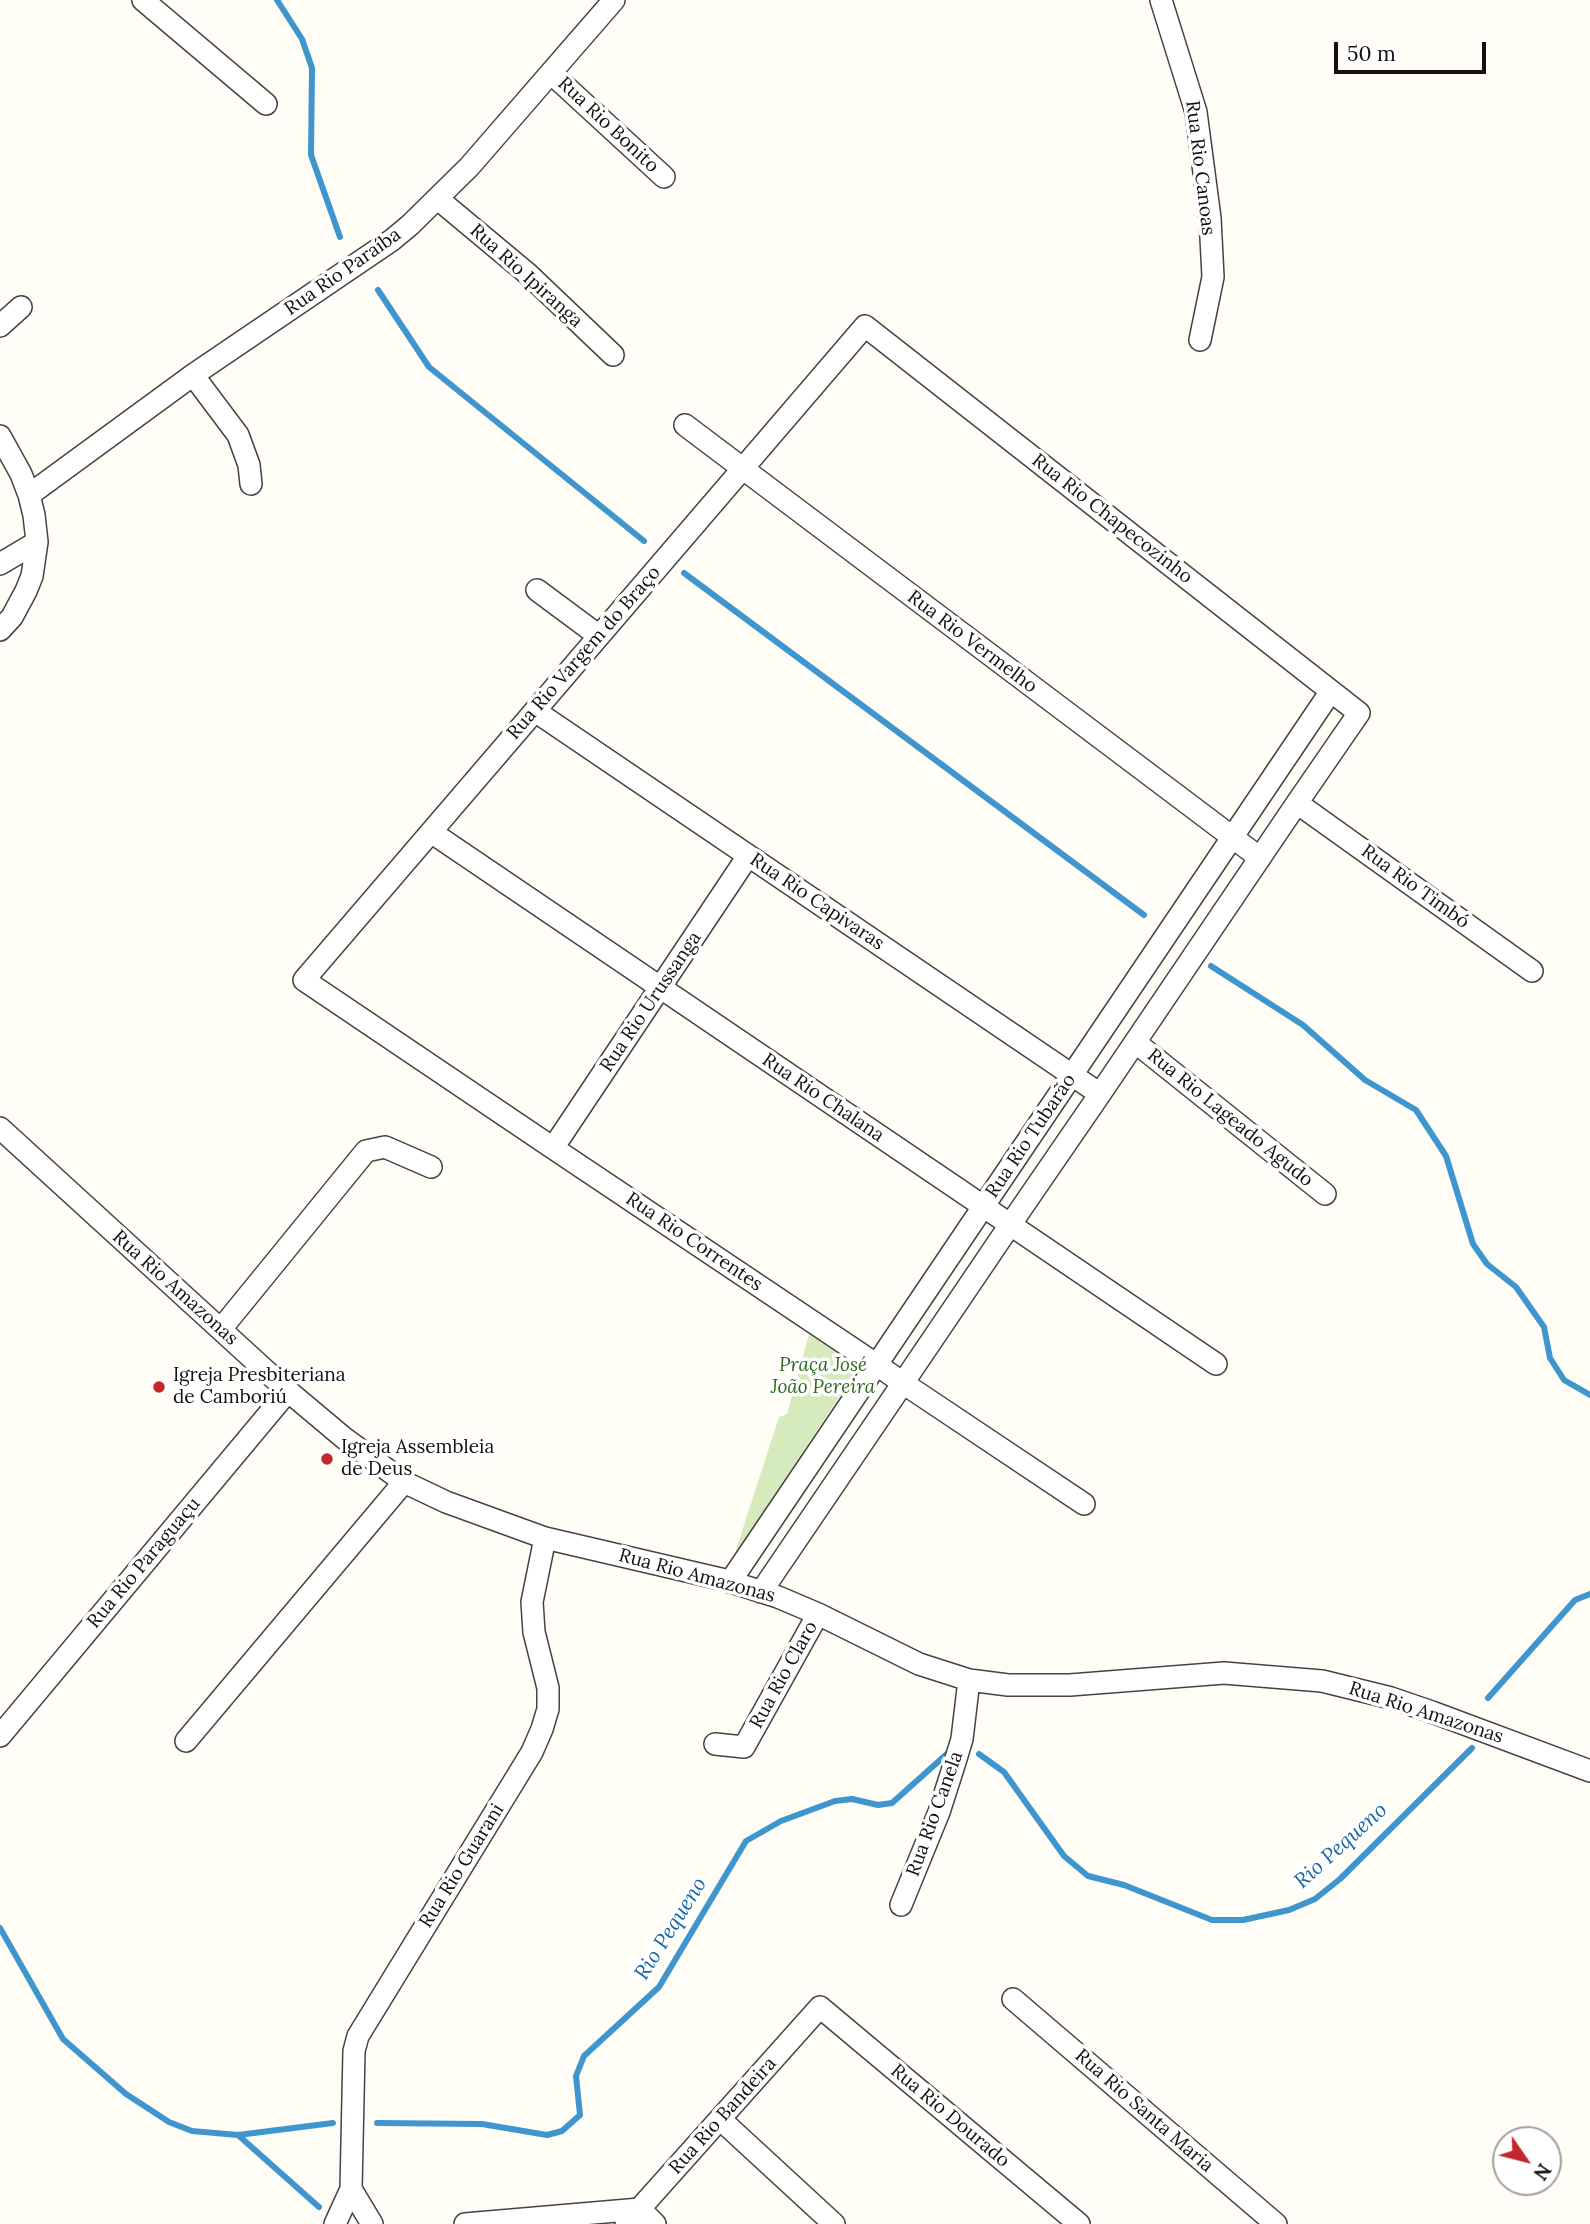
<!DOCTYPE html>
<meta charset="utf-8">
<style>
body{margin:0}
#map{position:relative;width:1590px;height:2224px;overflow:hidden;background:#fffdf5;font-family:Lora,serif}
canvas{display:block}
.north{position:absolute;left:1492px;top:2126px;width:70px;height:70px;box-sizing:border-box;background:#fff;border:2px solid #a0a0a0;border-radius:50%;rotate:125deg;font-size:19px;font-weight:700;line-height:28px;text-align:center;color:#111}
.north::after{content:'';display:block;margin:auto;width:24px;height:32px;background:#c4262e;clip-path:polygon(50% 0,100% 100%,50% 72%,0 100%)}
.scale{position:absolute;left:1334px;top:42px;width:152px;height:32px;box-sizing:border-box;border:4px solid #111;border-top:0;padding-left:9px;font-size:21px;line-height:24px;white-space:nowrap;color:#111;-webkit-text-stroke:5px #fff;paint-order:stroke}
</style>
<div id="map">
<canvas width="1590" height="2224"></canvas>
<div class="north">N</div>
<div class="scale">50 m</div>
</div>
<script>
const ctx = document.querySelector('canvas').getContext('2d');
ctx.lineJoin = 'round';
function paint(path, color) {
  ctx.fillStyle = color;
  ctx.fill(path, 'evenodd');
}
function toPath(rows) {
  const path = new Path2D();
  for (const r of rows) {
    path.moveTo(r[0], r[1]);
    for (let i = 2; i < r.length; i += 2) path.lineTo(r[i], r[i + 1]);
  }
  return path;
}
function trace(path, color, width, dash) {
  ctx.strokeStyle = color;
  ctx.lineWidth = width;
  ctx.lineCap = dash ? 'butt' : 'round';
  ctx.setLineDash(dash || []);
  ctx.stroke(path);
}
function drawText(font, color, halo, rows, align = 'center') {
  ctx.font = font + ' Lora,serif';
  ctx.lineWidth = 7;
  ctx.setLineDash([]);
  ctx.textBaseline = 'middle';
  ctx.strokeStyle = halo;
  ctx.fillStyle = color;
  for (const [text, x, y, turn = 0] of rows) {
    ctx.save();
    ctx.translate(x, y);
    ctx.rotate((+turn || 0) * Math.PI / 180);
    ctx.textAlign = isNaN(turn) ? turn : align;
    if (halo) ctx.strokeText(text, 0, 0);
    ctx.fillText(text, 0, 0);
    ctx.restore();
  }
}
paint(toPath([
 [809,1334,859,1367,734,1556,779,1417,787,1414]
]), '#d5ebbd');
trace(toPath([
 [277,0,302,39,312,68,311,155,340,237],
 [378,290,429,367,644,541],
 [684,573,1144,915],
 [1211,966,1303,1025,1365,1080,1416,1110,1446,1156,1473,1244,1487,1264,1516,1287,1544,1327,1550,1358,1564,1380,1590,1395],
 [1488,1698,1575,1600,1590,1594],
 [979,1754,1004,1772,1064,1856,1088,1876,1124,1885,1212,1920,1243,1920,1289,1910,1315,1899,1340,1879,1472,1748],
 [0,1928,63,2039,126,2094,169,2122,192,2131,238,2135,333,2123],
 [377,2123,482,2124,547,2135,562,2131,580,2115,576,2076,584,2056,659,1987,746,1841,781,1821,835,1801,852,1799,878,1805,892,1803,949,1752],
 [238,2135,319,2207]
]), '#3f96cf', 6);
const minor = toPath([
 [143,0,266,104],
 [1161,0,1196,112,1210,218,1213,277,1200,340],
 [552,74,664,177],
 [438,199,528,274,613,355],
 [0,326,21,307],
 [193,375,238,435,249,465,251,484],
 [685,425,1260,858],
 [0,436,21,474,29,495,34,515,37,542,32,576,26,591,12,617,0,630],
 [29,495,193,375,392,240,410,225,469,167,614,0],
 [0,564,37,542],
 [537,590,599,636],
 [535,711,1100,1094],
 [1297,803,1532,971],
 [431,832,1216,1364],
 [1135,1042,1325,1194],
 [0,1128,288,1391,344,1438,404,1482,446,1502,545,1538,725,1580,778,1597,818,1614,919,1664,969,1680,1008,1685,1070,1685,1224,1673,1322,1681,1391,1698,1432,1712,1590,1771],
 [553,1148,748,856],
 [221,1329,366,1151,385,1147,431,1167],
 [730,1582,1331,691],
 [761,1592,903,1383,1010,1225,1100,1094,1297,803,1359,713,865,326,304,980,553,1148,877,1365,903,1383,1084,1504],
 [0,1736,288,1391],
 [186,1741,404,1482],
 [715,1744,744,1747,818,1614],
 [901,1905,939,1812,955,1762,962,1739,969,1680],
 [1013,1999,1276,2224],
 [720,2119,834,2224],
 [351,2189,372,2224],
 [335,2224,351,2189,354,2051,358,2036,532,1752,542,1729,548,1709,548,1688,534,1632,532,1602,545,1538],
 [465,2224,640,2209,655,2224],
 [626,2224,820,2007,1079,2224]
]);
trace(minor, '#444', 24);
trace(minor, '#fff', 21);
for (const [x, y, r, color] of [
 [159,1387,7,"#c4262e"],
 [327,1459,7,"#c4262e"]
]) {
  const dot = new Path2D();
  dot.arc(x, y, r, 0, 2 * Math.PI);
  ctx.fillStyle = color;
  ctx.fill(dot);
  trace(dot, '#fff', 2.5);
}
drawText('19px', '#111', '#fff', [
 ["Rua Rio Bonito",608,125,43],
 ["Rua Rio Canoas",1200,168,83],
 ["Rua Rio Paraíba",343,272,-35],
 ["Rua Rio Ipiranga",526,276,42],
 ["Rua Rio Chapecozinho",1112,519,38],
 ["Rua Rio Vermelho",972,642,37],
 ["Rua Rio Vargem do Braço",584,653,-49],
 ["Rua Rio Timbó",1415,887,36],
 ["Rua Rio Capivaras",817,902,34],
 ["Rua Rio Urussanga",651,1002,-56],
 ["Rua Rio Chalana",823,1098,34],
 ["Rua Rio Lageado Agudo",1230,1118,39],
 ["Rua Rio Tubarão",1031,1136,-56],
 ["Rua Rio Correntes",694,1242,34],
 ["Rua Rio Amazonas",175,1288,42],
 ["Rua Rio Paraguaçu",144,1563,-50],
 ["Rua Rio Amazonas",697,1576,15],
 ["Rua Rio Claro",784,1675,-61],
 ["Rua Rio Amazonas",1426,1713,18],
 ["Rua Rio Canela",935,1814,-70],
 ["Rua Rio Guarani",462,1866,-58],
 ["Rua Rio Santa Maria",1144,2111,41],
 ["Rua Rio Bandeira",723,2116,-48],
 ["Rua Rio Dourado",950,2116,40]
]);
drawText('italic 19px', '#2f6b1f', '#fff', [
 ["Praça José",823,1366],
 ["João Pereira",823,1388]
]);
drawText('19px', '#111', '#fff', [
 ["Igreja Presbiteriana",173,1376],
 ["de Camboriú",173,1398],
 ["Igreja Assembleia",341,1448],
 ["de Deus",341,1470]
], 'left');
drawText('italic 21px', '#1768a6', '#fff', [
 ["Rio Pequeno",1341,1846,-42],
 ["Rio Pequeno",671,1929,-58]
]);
</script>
